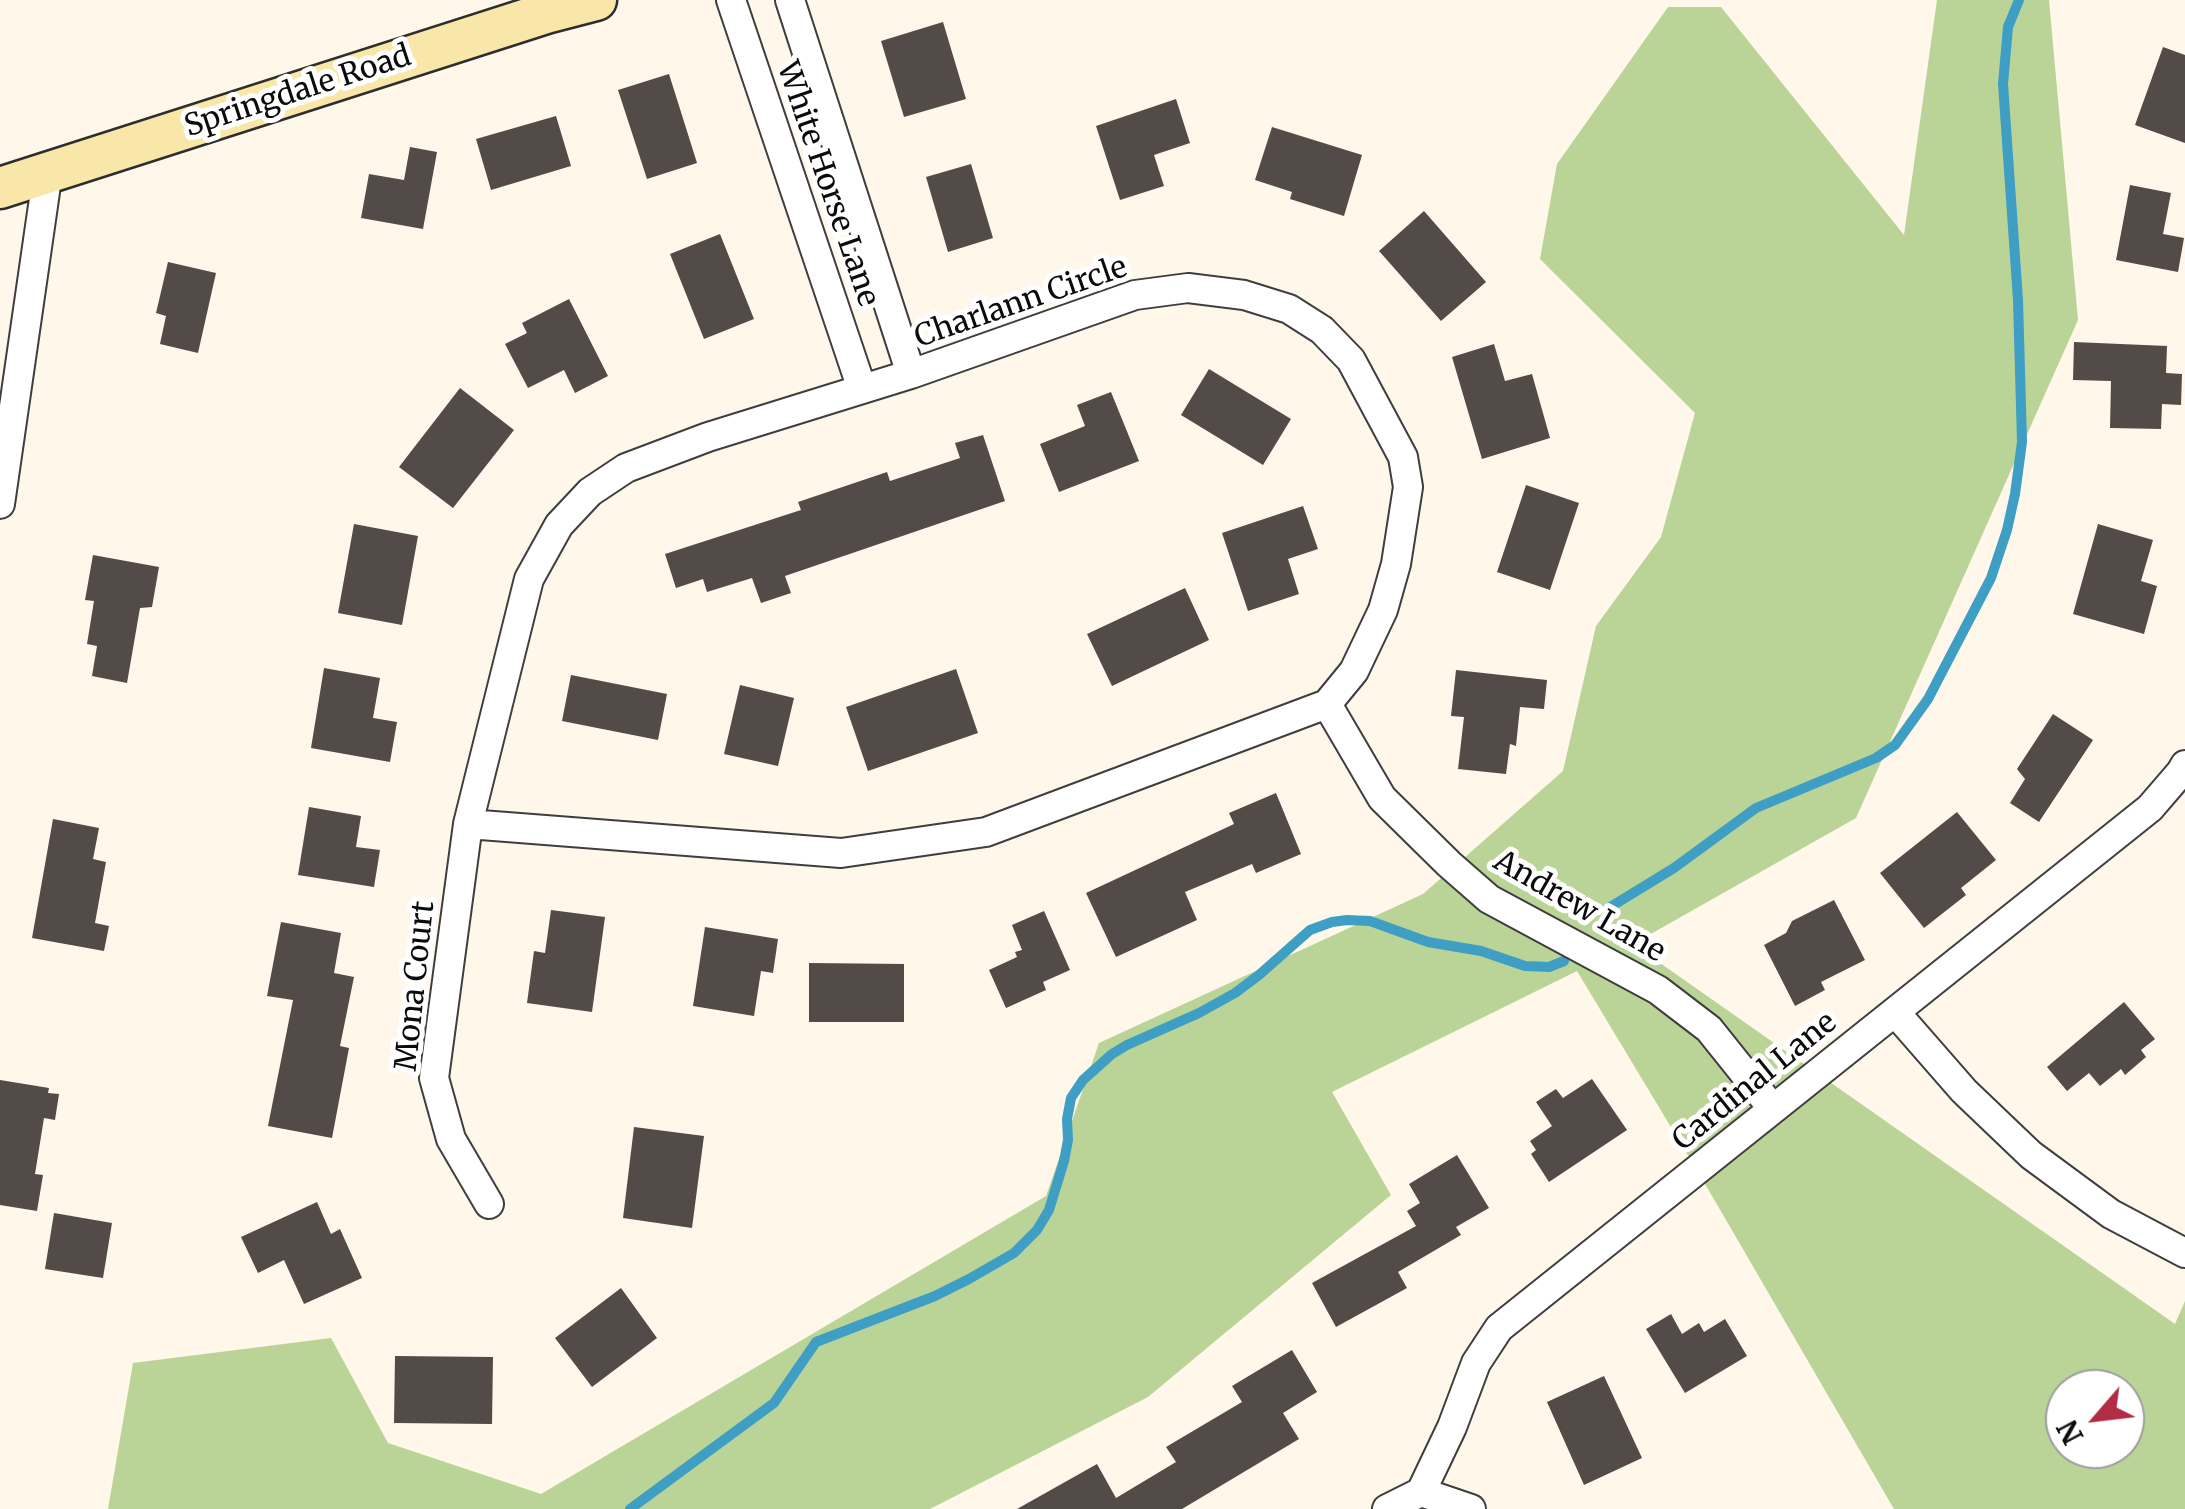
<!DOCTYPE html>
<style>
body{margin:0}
#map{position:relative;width:2185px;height:1509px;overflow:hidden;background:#fef7ea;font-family:Merriweather,serif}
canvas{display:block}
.north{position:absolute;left:2045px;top:1369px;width:100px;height:100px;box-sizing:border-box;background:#fff;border:2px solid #9d9d9d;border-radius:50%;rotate:242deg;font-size:28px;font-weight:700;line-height:40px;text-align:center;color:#0b0b0b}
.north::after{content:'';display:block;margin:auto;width:35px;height:45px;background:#b02d43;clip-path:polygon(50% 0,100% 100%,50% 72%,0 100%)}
</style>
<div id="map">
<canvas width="2185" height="1509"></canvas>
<div class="north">N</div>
</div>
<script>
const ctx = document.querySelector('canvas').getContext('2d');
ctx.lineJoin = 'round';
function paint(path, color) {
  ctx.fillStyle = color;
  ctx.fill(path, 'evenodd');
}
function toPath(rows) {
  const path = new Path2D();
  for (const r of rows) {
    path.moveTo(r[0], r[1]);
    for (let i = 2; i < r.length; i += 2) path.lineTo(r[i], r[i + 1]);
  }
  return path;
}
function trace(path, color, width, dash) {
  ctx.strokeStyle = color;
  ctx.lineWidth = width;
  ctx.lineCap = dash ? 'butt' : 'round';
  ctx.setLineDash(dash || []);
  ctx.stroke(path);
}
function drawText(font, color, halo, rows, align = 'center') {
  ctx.font = font + ' Merriweather,serif';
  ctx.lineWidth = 10;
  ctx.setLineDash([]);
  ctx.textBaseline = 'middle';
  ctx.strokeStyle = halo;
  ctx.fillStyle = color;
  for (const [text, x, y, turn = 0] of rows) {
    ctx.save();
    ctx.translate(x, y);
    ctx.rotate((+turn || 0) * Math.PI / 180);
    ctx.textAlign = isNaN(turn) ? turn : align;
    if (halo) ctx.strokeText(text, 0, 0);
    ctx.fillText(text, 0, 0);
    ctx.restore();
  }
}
paint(toPath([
 [1937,0,2049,0,2078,320,1856,818,1633,944,2175,1324,2185,1301,2185,1509,1894,1509,1701,1177,1577,971,1332,1092,1391,1195,1148,1397,930,1509,108,1509,133,1363,331,1338,388,1443,541,1494,1046,1196,1099,1043,1423,894,1563,771,1596,626,1661,537,1695,413,1540,259,1557,164,1668,7,1721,7,1904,235],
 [2065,1389,2125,1389,2125,1449,2065,1449]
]), '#bad497');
trace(toPath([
 [1607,909,1674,868,1756,808,1876,758,1895,745,1928,699,1991,578,2007,530,2015,494,2022,442,2018,300,2003,84,2008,27,2019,0],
 [630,1509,774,1403,816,1342,935,1296,969,1279,1014,1253,1037,1230,1049,1210,1064,1161,1068,1140,1067,1119,1071,1098,1083,1080,1112,1054,1127,1045,1199,1013,1235,993,1259,975,1310,930,1332,922,1347,920,1370,921,1428,942,1481,951,1525,966,1549,967,1564,961]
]), '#3e9ec3', 10);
paint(toPath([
 [943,22,966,99,904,117,881,41],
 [2163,47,2185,55,2185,143,2135,125],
 [669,74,697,163,647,179,618,90],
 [1176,99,1190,143,1154,155,1164,186,1120,200,1096,126],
 [556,116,571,166,491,190,476,139],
 [1272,127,1362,155,1344,216,1290,199,1292,192,1255,180],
 [410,147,437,152,423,229,361,218,369,174,404,180],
 [971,164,993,238,948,252,926,177],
 [2130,185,2171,193,2163,234,2184,238,2178,272,2116,260],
 [1424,211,1486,282,1441,321,1379,251],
 [720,234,754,319,704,339,670,254],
 [168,262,216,273,198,353,160,344,166,316,156,313],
 [569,299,608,376,575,393,564,370,528,388,505,344,527,333,522,323],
 [2074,342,2167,346,2166,373,2182,374,2181,405,2162,404,2161,429,2110,428,2111,381,2073,380],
 [1494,344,1505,381,1532,374,1550,438,1482,459,1452,357],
 [1209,369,1291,419,1263,465,1181,415],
 [460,388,514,430,453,508,399,467],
 [1111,392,1139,461,1059,492,1040,444,1085,426,1077,405],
 [983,435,1005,501,785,576,791,593,761,603,752,578,707,592,703,579,676,588,665,554,801,510,798,502,887,472,890,481,960,458,955,443],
 [1526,485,1579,503,1550,590,1497,572],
 [1303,506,1318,549,1288,559,1299,594,1248,611,1222,533],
 [354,524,418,536,402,625,338,613],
 [2098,524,2153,540,2141,581,2157,586,2144,634,2073,614],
 [93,555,159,567,152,607,140,608,127,683,92,676,97,646,87,644,94,601,85,600],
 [1185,588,1209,640,1112,686,1087,634],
 [324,668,380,678,373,718,397,722,390,762,311,748],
 [956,669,978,733,868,771,846,707],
 [1456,670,1547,680,1544,709,1520,707,1516,746,1510,744,1506,774,1458,769,1464,717,1451,716],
 [571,675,667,694,658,740,562,721],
 [740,685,794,698,778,766,724,754],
 [2053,714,2093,740,2039,822,2010,803,2025,779,2017,769],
 [1276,793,1301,854,1256,873,1252,864,1185,892,1197,920,1116,957,1086,893,1234,824,1229,813],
 [309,807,361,816,356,847,380,850,374,887,298,875],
 [1957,812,1996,860,1961,888,1966,895,1924,928,1880,873],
 [53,819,99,828,93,859,106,862,95,923,109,926,104,951,32,938],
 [1834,900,1865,960,1821,982,1825,990,1795,1006,1764,945,1786,933,1792,921],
 [551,910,605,917,592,1012,527,1003,534,951,545,953],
 [1044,911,1070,970,1043,982,1046,990,1006,1008,989,970,1017,957,1015,952,1022,950,1012,925],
 [281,922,341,933,334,973,354,977,340,1046,349,1048,332,1138,268,1126,293,1000,267,996],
 [705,927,778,939,773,973,761,971,754,1016,693,1006],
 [809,963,904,964,904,1022,809,1022],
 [2124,1002,2155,1039,2141,1050,2146,1057,2125,1075,2121,1069,2100,1086,2089,1073,2067,1091,2047,1067],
 [1592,1079,1627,1130,1549,1182,1531,1154,1536,1150,1530,1141,1552,1126,1536,1102,1556,1089,1563,1098],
 [0,1080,49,1088,48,1093,59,1094,55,1120,44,1118,35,1174,43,1175,37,1211,0,1205],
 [634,1127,704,1136,692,1228,623,1218],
 [1457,1155,1489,1208,1456,1227,1461,1235,1398,1272,1407,1288,1336,1327,1312,1283,1416,1226,1407,1211,1420,1203,1409,1184],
 [317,1202,331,1234,340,1229,362,1278,304,1304,284,1260,258,1273,241,1237],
 [54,1213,112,1223,103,1278,45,1269],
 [621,1288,657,1338,592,1387,555,1338],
 [1671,1314,1682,1334,1699,1323,1704,1332,1725,1319,1747,1356,1685,1393,1646,1329],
 [1292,1350,1317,1392,1283,1413,1299,1439,1182,1509,1017,1509,1097,1464,1116,1498,1176,1462,1166,1447,1242,1402,1232,1386],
 [395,1356,493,1357,492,1424,394,1423],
 [1604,1376,1642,1458,1584,1485,1547,1402]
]), '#524b48');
const minor = toPath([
 [731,0,862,389],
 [790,0,911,374],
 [0,504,48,171],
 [1327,704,1382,798,1449,864,1489,899,1658,990,1709,1029,1773,1109],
 [468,824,841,853,986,832,1327,704,1354,671,1383,610,1396,564,1408,487,1403,457,1351,360,1322,330,1289,309,1244,295,1188,288,1135,295,911,374,708,437,626,468,590,492,559,525,529,579,468,824,434,1078,451,1139,489,1204],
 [1895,1012,1964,1091,2031,1155,2111,1214,2185,1253],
 [1421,1492,1452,1427,1476,1363,1499,1328,2150,808,2181,772,2185,765],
 [1387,1509,1421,1492,1471,1509]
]);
const secondary = toPath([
 [0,188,546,13,596,0]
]);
trace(minor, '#3e3e3e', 32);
trace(secondary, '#2d2d2d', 45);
trace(minor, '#fff', 28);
trace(secondary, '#f9e7a9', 40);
drawText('30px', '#0b0b0b', '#fff', [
 ["Springdale Road",298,92,-18],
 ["White Horse Lane",827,184,71],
 ["Charlann Circle",1021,303,-19],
 ["Andrew Lane",1579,907,30],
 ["Mona Court",416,986,-84],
 ["Cardinal Lane",1755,1082,-39]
]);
</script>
